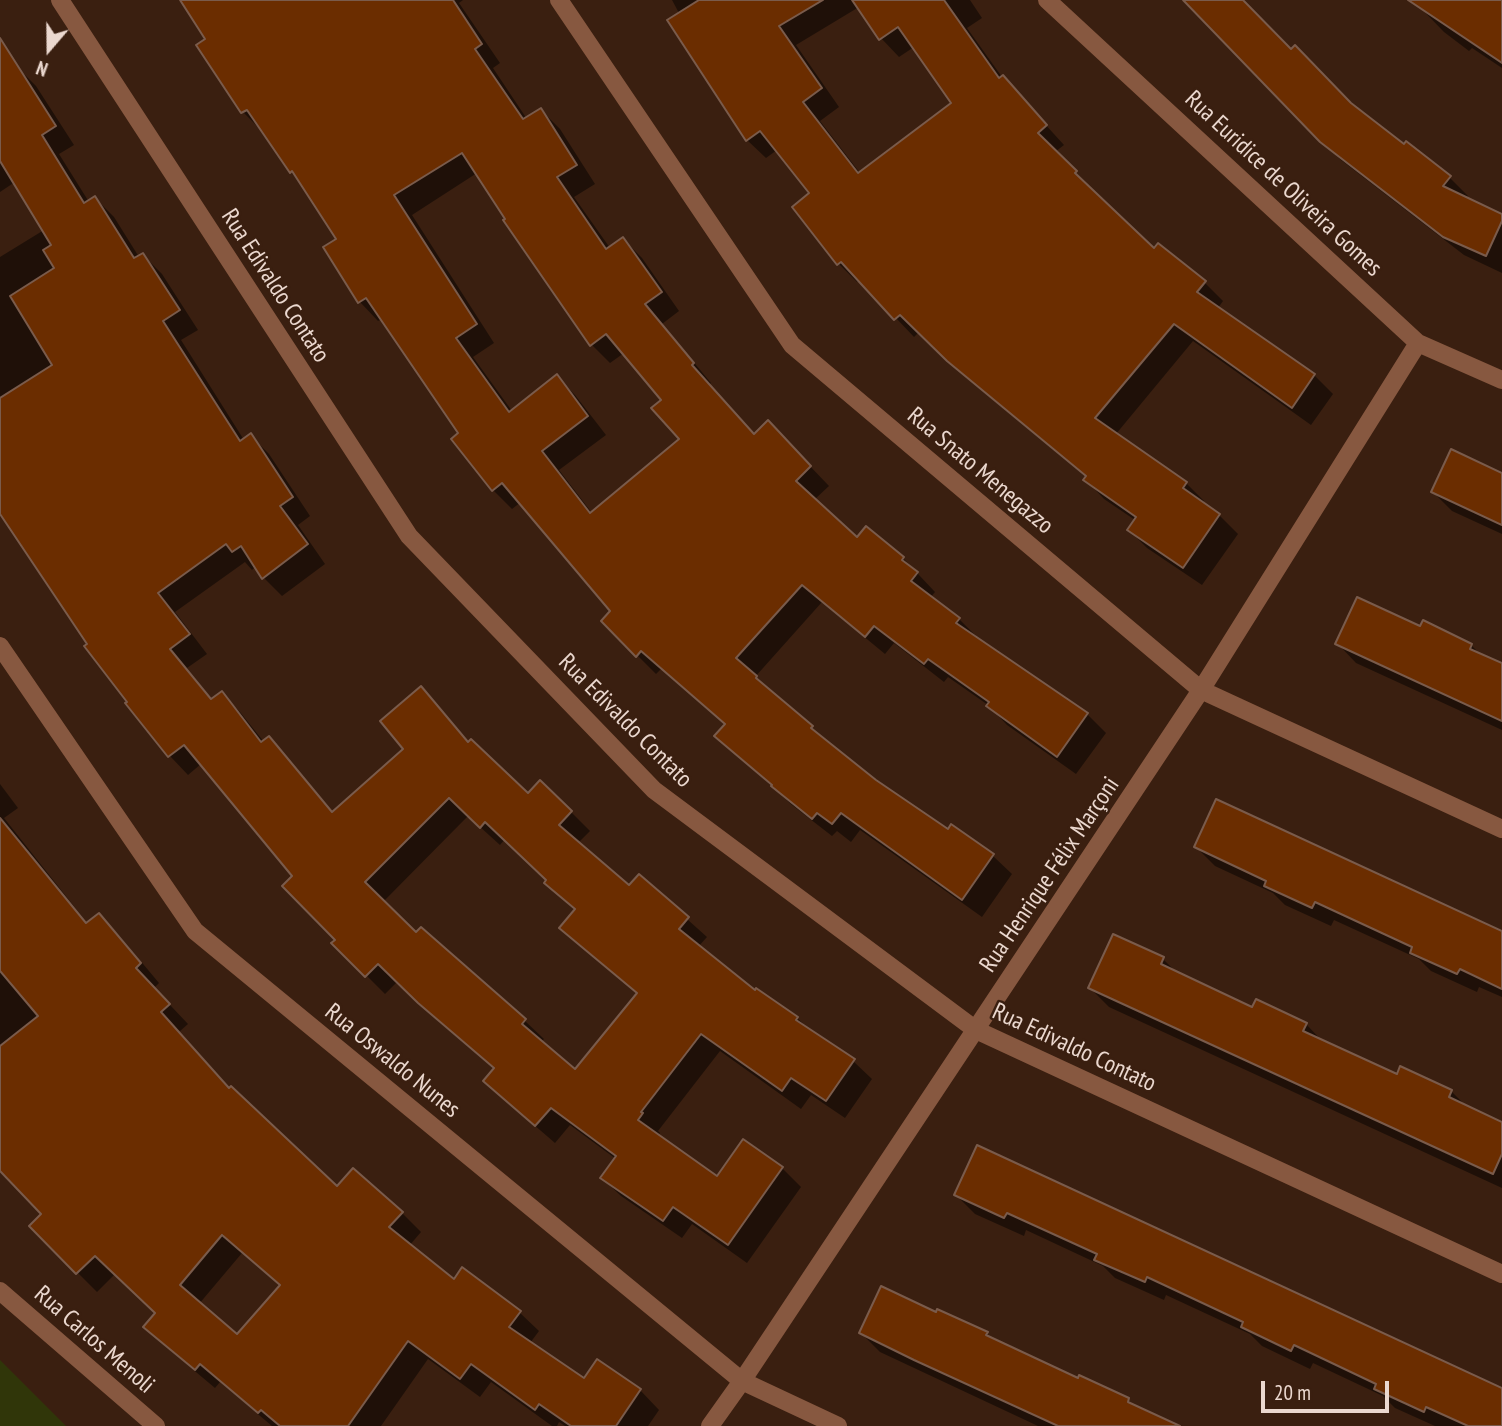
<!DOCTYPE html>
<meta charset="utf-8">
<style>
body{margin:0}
#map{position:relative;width:1502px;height:1426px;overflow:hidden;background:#3a1f10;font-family:"PT Sans Narrow",sans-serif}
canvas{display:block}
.north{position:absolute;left:14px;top:14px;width:70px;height:70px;-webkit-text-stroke:5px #3a1f10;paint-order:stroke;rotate:200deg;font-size:19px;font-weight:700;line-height:28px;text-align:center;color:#ebd8cf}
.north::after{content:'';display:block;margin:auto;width:24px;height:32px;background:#ebd8cf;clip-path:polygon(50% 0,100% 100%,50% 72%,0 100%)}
.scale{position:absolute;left:1261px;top:1381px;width:128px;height:32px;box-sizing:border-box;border:4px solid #ebd8cf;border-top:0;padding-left:9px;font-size:21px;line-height:24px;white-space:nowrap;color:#ebd8cf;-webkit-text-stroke:5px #3a1f10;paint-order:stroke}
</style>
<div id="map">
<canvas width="1502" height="1426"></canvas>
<div class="north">N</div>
<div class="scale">20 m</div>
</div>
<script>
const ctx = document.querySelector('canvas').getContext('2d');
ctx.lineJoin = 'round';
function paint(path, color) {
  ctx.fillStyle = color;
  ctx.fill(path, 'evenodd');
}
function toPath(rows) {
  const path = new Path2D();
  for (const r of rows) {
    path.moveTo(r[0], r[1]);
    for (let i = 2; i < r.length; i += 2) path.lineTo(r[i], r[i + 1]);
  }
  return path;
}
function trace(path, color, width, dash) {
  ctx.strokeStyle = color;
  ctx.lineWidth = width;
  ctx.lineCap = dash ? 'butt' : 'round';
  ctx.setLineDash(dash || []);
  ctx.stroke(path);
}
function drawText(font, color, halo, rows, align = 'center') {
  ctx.font = font + ' "PT Sans Narrow",sans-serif';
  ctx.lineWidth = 5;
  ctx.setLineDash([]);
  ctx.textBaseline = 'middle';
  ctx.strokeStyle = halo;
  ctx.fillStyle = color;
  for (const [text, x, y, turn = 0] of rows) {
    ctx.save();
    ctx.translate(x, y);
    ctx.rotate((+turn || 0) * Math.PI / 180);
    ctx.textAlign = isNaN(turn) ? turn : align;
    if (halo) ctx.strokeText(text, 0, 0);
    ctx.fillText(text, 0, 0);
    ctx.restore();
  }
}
paint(toPath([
 [0,1360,66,1426,0,1426]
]), '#303609');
paint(toPath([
 [182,0,463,0,459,3,500,63,493,68,527,119,541,110,560,129,595,184,574,197,610,248,623,239,642,258,679,311,662,324,711,383,709,385,755,435,786,441,829,486,814,500,858,539,903,558,935,592,930,598,959,619,978,638,1087,714,1106,733,1076,774,1007,725,988,705,948,677,944,682,894,643,885,654,822,602,755,677,830,746,875,782,948,832,952,826,993,856,1012,874,982,917,860,830,851,842,837,831,832,836,792,805,717,736,726,725,661,669,656,674,603,621,613,611,521,502,512,509,493,490,460,434,382,319,378,321,360,302,325,248,339,239,303,183,291,172,262,131,243,112,198,46,208,40],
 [477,173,527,252,592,345,610,363,624,353,663,400,682,439,592,513,559,470,606,435,575,395,556,376,512,411,473,357,494,343,412,215],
 [672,0,970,0,982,18,967,28,1002,77,1064,145,1055,152,1094,191,1092,192,1154,250,1158,245,1205,283,1223,301,1218,308,1314,375,1333,394,1311,425,1193,341,1116,434,1186,483,1204,501,1203,504,1219,515,1238,534,1202,585,1147,548,1129,530,1135,520,1104,499,1086,480,1087,478,968,379,919,332,914,337,860,280,857,282,839,264,794,207,812,193,777,150,766,158,747,140],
 [859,7,881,38,899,57,914,47,953,103,860,173,820,121,839,107,796,45],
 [1185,0,1242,0,1291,51,1353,106,1404,147,1449,177,1468,196,1466,199,1502,215,1502,273,1464,255,1341,160],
 [1413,0,1491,0,1502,9,1502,68,1472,48,1469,51,1444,32],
 [0,64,17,67,36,86,74,145,59,154,89,202,95,198,114,217,139,257,143,255,162,274,198,330,181,340,244,440,251,436,269,454,310,516,298,525,325,564,282,596,264,578,256,566,252,570,245,562,175,612,207,654,187,668,213,700,221,693,240,712,264,742,268,739,287,757,333,813,405,749,421,689,470,743,528,795,540,783,571,812,590,831,578,843,629,888,639,876,707,937,698,947,755,992,797,1018,812,1032,853,1061,872,1079,845,1118,811,1095,801,1109,720,1051,658,1131,660,1133,658,1136,717,1178,782,1168,801,1187,747,1263,692,1224,682,1238,621,1196,602,1178,616,1159,570,1125,555,1143,504,1099,495,1070,439,1022,398,981,385,994,334,943,337,940,294,876,201,764,188,775,170,756,127,704,129,702,0,510,0,257,44,230,15,182,0,192],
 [468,816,500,845,505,839,548,880,546,883,576,911,561,928,580,946,638,994,575,1072,541,1042,544,1039,525,1021,421,930,416,934,383,902],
 [1502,475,1502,534,1452,511,1433,492],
 [1421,628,1471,645,1483,657,1502,665,1502,730,1356,663,1337,643],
 [0,784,18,808,4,818,88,924,99,915,118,934,159,983,154,988,188,1024,179,1032,230,1089,337,1189,402,1213,421,1232,409,1246,454,1281,519,1312,539,1331,530,1343,584,1381,598,1361,640,1390,659,1410,648,1426,565,1426,559,1422,557,1426,552,1426,491,1382,480,1397,428,1359,381,1426,272,1426,220,1382,215,1388,165,1346,146,1327,157,1314,115,1274,97,1292,31,1226,43,1214,0,1169],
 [242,1253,281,1286,237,1337,199,1304],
 [1196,847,1502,932,1502,997,1479,987,1477,992,1431,971,1419,959,1334,920,1331,926,1285,905,1273,893,1215,866],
 [1163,959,1179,975,1253,1010,1306,1024,1324,1043,1398,1076,1451,1091,1467,1107,1502,1124,1502,1188,1109,1007,1090,988],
 [956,1195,1502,1390,1502,1426,1435,1426,1395,1408,1383,1396,1313,1363,1310,1369,1262,1346,1250,1334,1166,1295,1164,1300,1115,1278,1103,1266,1026,1230,1024,1236,975,1214],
 [937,1314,987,1333,994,1341,1079,1380,1128,1400,1136,1407,1176,1426,1038,1426,880,1352,861,1333]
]), '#0007');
const building = toPath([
 [180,0,453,0,482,44,475,49,523,119,541,108,577,165,557,177,606,249,623,237,662,292,645,304,694,363,692,365,754,434,768,420,811,466,796,481,857,537,866,526,904,557,902,560,918,572,911,581,960,618,956,623,1088,713,1057,757,986,706,989,702,928,659,924,664,874,626,865,637,802,585,736,658,757,676,756,678,813,726,811,728,876,780,948,829,951,824,994,854,962,900,841,813,832,824,817,813,812,819,771,786,772,785,714,736,725,724,641,651,636,657,601,621,610,611,502,483,492,491,451,439,458,433,366,298,358,303,323,247,336,239,292,171,290,173,247,110,241,113,196,45,205,39,180,0],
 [462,153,505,219,503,220,590,346,606,334,661,400,651,408,679,439,590,513,542,451,588,416,557,374,509,412,456,338,477,324,394,195,462,153],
 [699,0,823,0,779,26,822,88,803,102,858,173,951,103,898,27,879,40,852,0,944,0,999,78,1003,75,1047,125,1038,133,1077,171,1075,173,1154,248,1158,243,1206,281,1197,292,1315,374,1292,408,1174,324,1095,418,1187,482,1183,488,1220,514,1183,568,1127,530,1136,517,1083,480,1086,476,947,361,900,315,894,320,841,262,837,265,792,207,809,193,760,131,746,141,667,20,699,0],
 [1183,0,1243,0,1291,49,1295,45,1351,103,1404,144,1406,141,1451,176,1443,186,1502,214,1502,221,1486,256,1443,237,1320,142,1183,0],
 [1408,0,1502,0,1502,63,1408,0],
 [0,38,56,126,42,135,84,203,95,196,134,258,143,253,180,310,163,321,240,441,251,433,293,497,280,506,308,544,262,579,241,546,232,552,226,544,158,593,190,634,170,649,211,699,222,691,261,742,269,736,332,812,403,749,380,721,421,686,468,742,471,739,528,793,540,780,572,811,559,825,629,885,639,874,689,917,679,929,755,990,756,988,798,1017,796,1020,855,1059,826,1101,791,1078,782,1091,701,1034,641,1112,643,1113,638,1120,717,1176,743,1139,783,1167,728,1245,673,1207,663,1221,600,1178,616,1156,551,1108,535,1126,483,1081,494,1068,418,1003,378,964,365,977,331,943,335,940,282,886,292,876,184,745,168,757,125,703,127,702,84,646,87,644,0,514,0,398,52,365,10,296,54,268,43,250,51,245,0,161,0,38],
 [449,798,480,828,485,822,546,880,544,883,575,909,559,928,637,993,575,1069,522,1024,526,1019,421,927,416,932,365,882,449,798],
 [1451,449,1502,473,1502,525,1431,492,1451,449],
 [1357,597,1420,626,1423,620,1472,644,1470,649,1502,663,1502,721,1335,644,1357,597],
 [1216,799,1502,931,1502,989,1460,969,1457,974,1410,953,1412,947,1315,902,1312,908,1264,886,1266,881,1194,847,1216,799],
 [0,818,86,923,99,913,141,963,136,968,170,1004,161,1012,229,1088,231,1086,337,1186,353,1168,403,1212,389,1227,454,1279,462,1267,521,1311,509,1327,584,1378,597,1359,641,1389,616,1426,571,1426,539,1404,535,1410,471,1364,460,1379,408,1341,348,1426,280,1426,261,1410,258,1413,200,1364,195,1370,143,1327,155,1313,95,1256,76,1274,29,1226,41,1214,0,1171,0,1046,38,1016,0,971,0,818],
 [222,1235,280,1285,237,1334,180,1285,222,1235],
 [1113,934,1164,957,1161,964,1252,1007,1256,999,1307,1023,1303,1031,1397,1074,1400,1066,1452,1090,1449,1097,1502,1122,1502,1154,1493,1174,1088,988,1113,934],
 [977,1145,1502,1388,1502,1426,1468,1426,1426,1407,1424,1412,1374,1389,1376,1384,1294,1345,1291,1351,1241,1327,1243,1322,1147,1277,1145,1282,1094,1260,1097,1254,1007,1213,1004,1218,954,1195,977,1145],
 [881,1286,936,1312,937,1309,988,1332,986,1335,1078,1378,1079,1375,1129,1398,1128,1402,1180,1426,1058,1426,914,1360,859,1333,881,1286]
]);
paint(building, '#6b2d00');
trace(building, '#7a5b4b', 2);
trace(toPath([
 [60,0,409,536,654,790,976,1030,1502,1274],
 [559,0,792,345,1201,690,1502,829],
 [1047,0,1418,343,1502,380],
 [0,646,195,931,742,1381,838,1426],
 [0,1291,156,1426],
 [710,1426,742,1381,1201,690,1418,343]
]), '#875840', 18);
drawText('24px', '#ebd8cf', '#3a1f10', [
 ["Rua Euridice de Oliveira Gomes",1283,184,43],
 ["Rua Edivaldo Contato",275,286,57],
 ["Rua Snato Menegazzo",980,471,40],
 ["Rua Edivaldo Contato",625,721,45],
 ["Rua Henrique Félix Marçoni",1050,875,-56],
 ["Rua Edivaldo Contato",1074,1048,25],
 ["Rua Oswaldo Nunes",392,1061,39],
 ["Rua Carlos Menoli",94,1340,41]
]);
</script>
